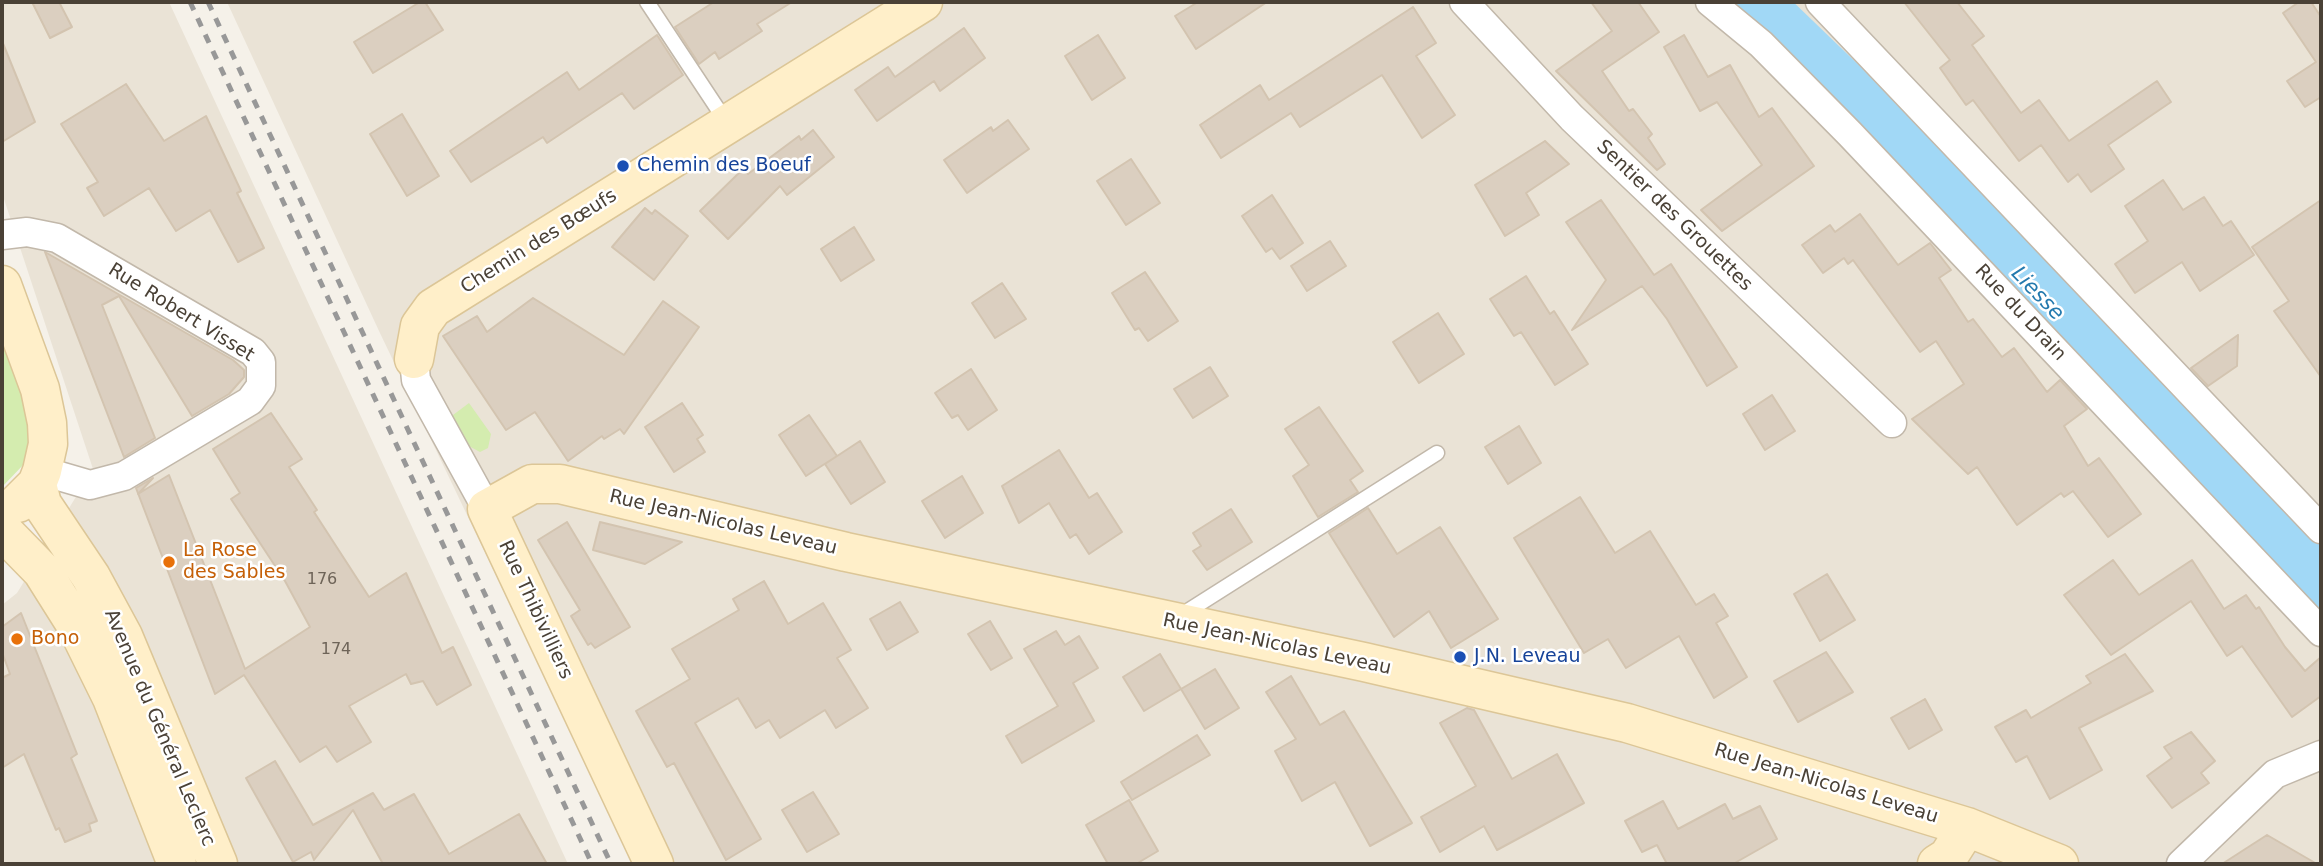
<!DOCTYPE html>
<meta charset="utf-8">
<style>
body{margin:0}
#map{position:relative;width:2323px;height:866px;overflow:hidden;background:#f5f1e9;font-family:"DejaVu Sans",sans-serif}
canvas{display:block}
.frame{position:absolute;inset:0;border:4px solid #4a4136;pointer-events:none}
</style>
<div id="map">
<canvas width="2323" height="866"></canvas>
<div class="frame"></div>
</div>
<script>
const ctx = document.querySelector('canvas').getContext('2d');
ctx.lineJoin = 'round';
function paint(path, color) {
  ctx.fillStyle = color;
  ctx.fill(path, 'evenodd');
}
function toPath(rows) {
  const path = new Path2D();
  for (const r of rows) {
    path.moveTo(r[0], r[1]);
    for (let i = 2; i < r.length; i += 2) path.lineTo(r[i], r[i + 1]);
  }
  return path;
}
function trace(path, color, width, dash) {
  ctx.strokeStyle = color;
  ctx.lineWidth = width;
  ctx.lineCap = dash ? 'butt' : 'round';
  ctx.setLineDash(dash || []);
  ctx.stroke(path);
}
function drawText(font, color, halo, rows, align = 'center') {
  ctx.font = font + ' "DejaVu Sans",sans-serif';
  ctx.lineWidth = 5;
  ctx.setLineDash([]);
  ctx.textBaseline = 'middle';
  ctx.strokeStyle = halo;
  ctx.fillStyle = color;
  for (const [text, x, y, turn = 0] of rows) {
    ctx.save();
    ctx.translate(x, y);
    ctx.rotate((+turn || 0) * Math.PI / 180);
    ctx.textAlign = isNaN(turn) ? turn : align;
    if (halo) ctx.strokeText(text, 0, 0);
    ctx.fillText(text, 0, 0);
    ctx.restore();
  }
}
paint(toPath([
 [2,2,169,2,568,864,2,864,2,605,17,593,93,469,2,193],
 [227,2,2321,2,2321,864,634,864,379,331]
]), '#eae3d6');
paint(toPath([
 [2,339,33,427,25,463,2,487],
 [469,403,491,434,488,448,480,452,465,444,449,418]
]), '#d4ecaf');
trace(toPath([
 [1753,2,1839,85,2321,586]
]), '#a1d8f6', 56);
const building = toPath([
 [32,2,59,2,72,27,50,38,32,2],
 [420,2,425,2,443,30,373,73,354,42,420,2],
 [714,2,792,2,757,24,762,31,719,59,715,52,699,64,675,27,714,2],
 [1198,2,1267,2,1196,49,1175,16,1198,2],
 [1591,2,1638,2,1659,32,1602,71,1629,111,1633,109,1652,134,1648,138,1665,164,1657,170,1556,71,1612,31,1591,2],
 [1904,2,1957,2,1984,36,1972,45,2021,113,2039,100,2069,141,2157,81,2171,102,2108,145,2124,169,2091,192,2078,174,2068,182,2041,145,2019,161,1973,100,1966,105,1940,68,1950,60,1904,2],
 [2299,2,2311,2,2321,17,2321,97,2305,107,2287,81,2316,62,2283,13,2299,2],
 [1413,7,1436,43,1416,56,1455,115,1422,138,1382,75,1300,127,1291,113,1221,158,1200,125,1260,85,1269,100,1413,7],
 [964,28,985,58,940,91,934,81,877,121,855,90,888,67,895,77,964,28],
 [657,35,683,75,634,109,622,93,547,143,543,137,471,182,450,151,567,72,579,90,657,35],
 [1098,35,1125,78,1092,100,1065,56,1098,35],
 [1684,35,1708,77,1730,65,1759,117,1772,108,1814,166,1722,231,1701,210,1762,165,1717,102,1700,111,1664,47,1684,35],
 [2,41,35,122,2,142,2,41],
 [126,84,164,141,206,116,241,191,237,193,264,248,238,262,210,210,176,231,149,188,104,216,87,188,98,182,61,124,126,84],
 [402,114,439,176,407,196,370,134,402,114],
 [1008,120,1029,149,967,193,944,160,991,127,993,131,1008,120],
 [813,130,834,157,787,195,780,186,728,239,700,211,743,169,748,174,799,136,801,140,813,130],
 [1545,141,1569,164,1526,193,1539,215,1505,236,1475,185,1545,141],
 [1131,159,1160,203,1126,225,1097,181,1131,159],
 [2163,180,2183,210,2204,197,2223,226,2231,221,2254,255,2200,291,2182,262,2135,293,2115,264,2148,241,2125,206,2163,180],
 [1272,195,1303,243,1280,259,1272,248,1266,252,1242,216,1272,195],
 [1601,200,1654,275,1671,264,1737,367,1707,386,1667,319,1642,286,1572,330,1606,280,1566,222,1601,200],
 [2321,200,2321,377,2274,311,2289,301,2252,247,2321,200],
 [645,208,652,214,655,210,688,236,654,280,612,247,645,208],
 [1860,214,1898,265,1930,243,1951,270,1939,278,1968,322,1973,319,2002,357,2014,348,2047,392,2060,380,2087,409,2064,426,2088,466,2099,458,2141,514,2108,537,2073,491,2064,497,2061,493,2017,525,1977,467,1968,474,1912,419,1964,384,1936,341,1920,352,1853,260,1848,264,1844,258,1823,273,1802,245,1830,225,1835,232,1860,214],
 [854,227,874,260,841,281,821,249,854,227],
 [1330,241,1346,266,1307,291,1291,266,1330,241],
 [45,252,233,360,244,370,244,377,229,394,192,416,119,296,102,305,155,438,124,457,45,252],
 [1145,272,1178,321,1148,341,1139,328,1135,330,1112,293,1145,272],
 [1526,276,1550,314,1554,311,1588,364,1555,385,1521,332,1514,336,1490,299,1526,276],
 [1002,283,1026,319,995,338,972,303,1002,283],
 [533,298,624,355,663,301,699,327,624,434,620,429,604,439,602,436,568,461,535,412,506,430,443,336,477,316,487,332,533,298],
 [1438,313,1464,354,1419,383,1393,342,1438,313],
 [2238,335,2237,366,2208,386,2191,368,2238,335],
 [1210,367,1228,396,1193,418,1174,389,1210,367],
 [971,369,997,410,968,430,958,415,952,418,935,393,971,369],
 [1772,395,1795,431,1765,450,1743,414,1772,395],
 [682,403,703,435,697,439,705,452,674,472,645,427,682,403],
 [1319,407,1363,471,1350,480,1358,492,1318,517,1293,476,1309,465,1285,429,1319,407],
 [271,413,302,459,289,467,317,510,314,512,369,597,406,573,442,653,453,647,471,685,437,705,423,681,411,684,406,674,349,706,371,742,337,762,326,746,300,762,244,675,215,694,136,488,153,478,138,494,169,475,245,669,310,627,285,581,231,499,240,493,213,449,271,413],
 [809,415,837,456,806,476,779,435,809,415],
 [1519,426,1541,463,1508,484,1485,447,1519,426],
 [860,441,885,482,851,504,825,464,860,441],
 [1059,450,1089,498,1097,493,1122,532,1089,554,1076,534,1070,538,1049,503,1019,523,1002,486,1059,450],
 [962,476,983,513,945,538,922,501,962,476],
 [1580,497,1615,553,1650,531,1696,605,1714,594,1728,616,1716,623,1747,677,1714,698,1679,636,1626,668,1608,639,1584,653,1514,538,1580,497],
 [1368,508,1397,554,1440,527,1498,619,1451,648,1429,611,1394,637,1329,533,1368,508],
 [1231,509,1252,542,1207,570,1193,551,1201,546,1193,533,1231,509],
 [567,522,630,627,595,648,591,643,588,645,571,616,580,610,538,540,567,522],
 [600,522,682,542,645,564,593,550,600,522],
 [2113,560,2139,595,2192,560,2224,609,2246,595,2256,609,2259,607,2285,647,2305,671,2321,657,2321,696,2292,717,2242,646,2227,656,2191,601,2111,655,2064,595,2113,560],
 [1827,574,1855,620,1820,641,1794,594,1827,574],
 [764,581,788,624,823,603,851,650,837,658,868,708,836,728,825,710,780,738,769,720,756,728,738,698,695,723,761,839,726,860,674,763,667,767,636,711,690,679,672,649,739,610,733,599,764,581],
 [900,602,918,632,887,650,870,619,900,602],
 [21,613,77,754,71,758,97,821,89,824,91,831,65,842,59,828,56,830,24,754,2,768,2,678,10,674,2,652,2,627,21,613],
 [990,621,1012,658,991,670,968,634,990,621],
 [1056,631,1065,645,1079,636,1098,668,1073,683,1094,721,1022,763,1006,736,1058,706,1024,649,1056,631],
 [1826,652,1853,692,1798,722,1774,681,1826,652],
 [1160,654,1181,689,1144,711,1123,677,1160,654],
 [2125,654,2153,691,2079,728,2102,770,2050,799,2027,756,2016,762,1995,727,2026,710,2031,718,2091,683,2086,676,2125,654],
 [1215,669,1239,708,1205,729,1181,689,1215,669],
 [1291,676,1320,725,1344,711,1412,823,1370,846,1335,782,1302,801,1275,751,1296,739,1266,692,1291,676],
 [1925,699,1942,730,1909,749,1891,718,1925,699],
 [1467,708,1474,710,1512,779,1557,754,1584,803,1497,850,1484,826,1440,852,1421,817,1476,786,1440,723,1467,708],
 [2191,732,2215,761,2201,773,2209,783,2172,808,2147,776,2172,758,2164,747,2191,732],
 [1197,735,1210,755,1132,800,1121,782,1197,735],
 [275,761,313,825,373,793,384,810,414,794,449,854,519,814,547,864,383,864,353,810,314,860,311,852,293,862,246,778,275,761],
 [813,792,839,834,807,852,782,810,813,792],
 [1129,800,1158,851,1136,864,1108,864,1086,825,1129,800],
 [1663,801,1678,829,1725,804,1733,819,1760,806,1777,839,1733,864,1667,864,1657,845,1642,852,1625,821,1663,801],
 [2267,835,2317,864,2222,864,2267,835]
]);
paint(building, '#dbcfc0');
trace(building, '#d3c4b0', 2);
const lane = toPath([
 [647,2,727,123],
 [1180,616,1437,453]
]);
const street = toPath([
 [1464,2,1572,118,1892,423],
 [1710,2,1761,44,1850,134,2321,632],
 [1820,2,2321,529],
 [2,235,27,232,57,238,253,352,261,362,261,386,250,401,124,476,90,485,42,471],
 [414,359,416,380,487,509],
 [2181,864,2275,774,2321,755]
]);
const secondary = toPath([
 [2,285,40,389,47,423,48,444,42,471,37,484,18,503],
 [414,359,420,326,433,308,923,2],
 [37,484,42,504,91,577,123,636,218,864],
 [2,530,42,571,76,625,112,698,177,864],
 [654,864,487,509,532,484,560,484,846,552,1364,662,1627,723,1967,827,2059,864],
 [1937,864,1948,857,1967,827]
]);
trace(lane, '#c2b8aa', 17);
trace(street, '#c2b8aa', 31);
trace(secondary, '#dcc697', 41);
trace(lane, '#fff', 14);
trace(street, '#fff', 28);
trace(secondary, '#ffefc9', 38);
trace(toPath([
 [190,2,592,864],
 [208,2,611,864]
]), '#989898', 5, [9, 9]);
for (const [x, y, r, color] of [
 [623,166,7,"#1a4fb4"],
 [169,562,7,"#e8710a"],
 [17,639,7,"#e8710a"],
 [1460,657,7,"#1a4fb4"]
]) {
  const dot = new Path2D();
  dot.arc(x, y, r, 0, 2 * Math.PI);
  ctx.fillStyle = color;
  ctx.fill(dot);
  trace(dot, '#fff', 2.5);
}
drawText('16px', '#6e6458', null, [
 ["176",322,580],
 ["174",336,650]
]);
drawText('19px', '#164399', '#fff', [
 ["Chemin des Boeuf",637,166],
 ["J.N. Leveau",1474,657]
], 'left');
drawText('19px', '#4a4136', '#fff', [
 ["Sentier des Grouettes",1674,216,44],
 ["Chemin des Bœufs",539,242,-32],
 ["Rue Robert Visset",181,313,32],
 ["Rue du Drain",2020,313,47],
 ["Rue Jean-Nicolas Leveau",723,523,13],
 ["Rue Thibivilliers",535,610,65],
 ["Rue Jean-Nicolas Leveau",1277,645,12],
 ["Avenue du Général Leclerc",159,728,67],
 ["Rue Jean-Nicolas Leveau",1826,784,17]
]);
drawText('19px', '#c56008', '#fff', [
 ["La Rose",183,551],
 ["des Sables",183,573],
 ["Bono",31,639]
], 'left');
drawText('italic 21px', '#247aae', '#fff', [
 ["Liesse",2037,294,46]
]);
</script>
